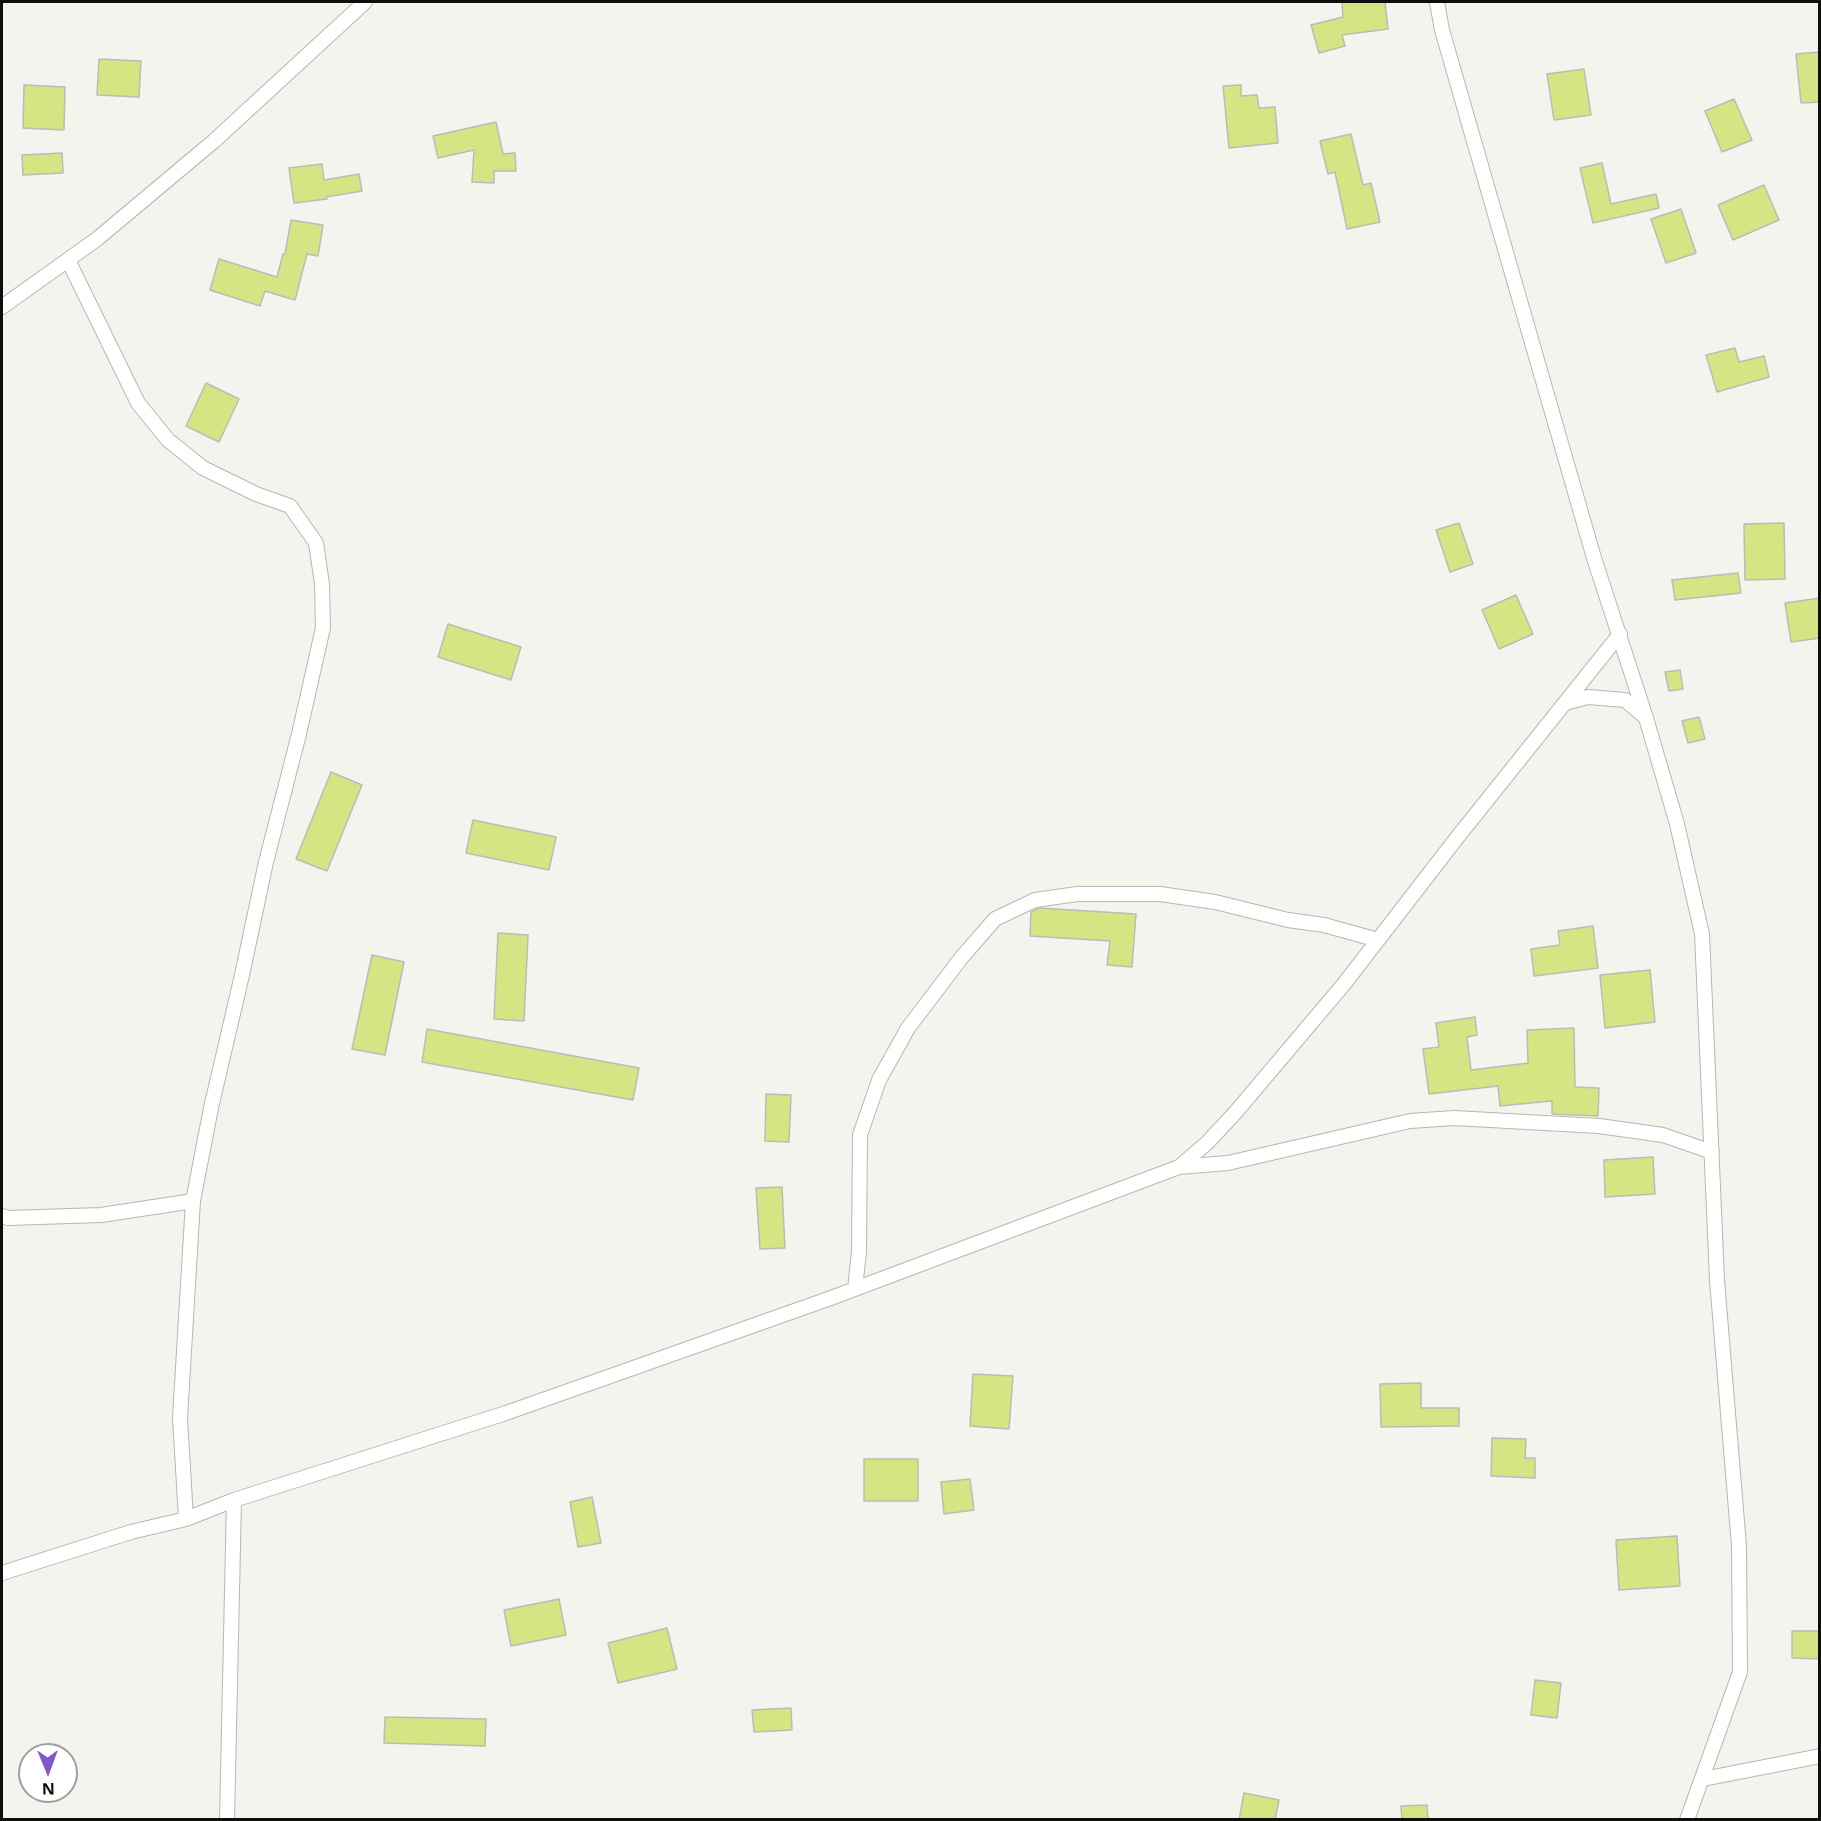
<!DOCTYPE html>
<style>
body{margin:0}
#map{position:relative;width:1821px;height:1821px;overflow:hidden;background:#f2f4ed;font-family:"Open Sans",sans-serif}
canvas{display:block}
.frame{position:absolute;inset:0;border:3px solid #0e0e0c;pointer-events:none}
.north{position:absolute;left:18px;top:1743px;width:60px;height:60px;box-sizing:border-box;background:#fff;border:2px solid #9f9f9e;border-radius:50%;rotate:179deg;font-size:16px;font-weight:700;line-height:24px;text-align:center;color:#0e0e0c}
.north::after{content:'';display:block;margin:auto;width:21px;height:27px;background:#8156cf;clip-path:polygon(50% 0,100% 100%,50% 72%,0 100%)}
</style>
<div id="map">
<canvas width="1821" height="1821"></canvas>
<div class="frame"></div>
<div class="north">N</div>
</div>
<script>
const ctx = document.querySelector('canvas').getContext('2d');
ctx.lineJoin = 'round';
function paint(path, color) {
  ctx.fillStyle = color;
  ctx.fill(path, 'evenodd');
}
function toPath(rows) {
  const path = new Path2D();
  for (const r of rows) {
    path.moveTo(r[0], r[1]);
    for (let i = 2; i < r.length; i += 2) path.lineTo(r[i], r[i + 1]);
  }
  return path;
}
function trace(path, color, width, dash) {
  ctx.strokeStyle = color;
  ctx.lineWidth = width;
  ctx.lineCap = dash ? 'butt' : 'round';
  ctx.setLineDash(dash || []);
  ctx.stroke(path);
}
const building = toPath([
 [1342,2,1385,2,1388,29,1342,35,1345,46,1319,53,1311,25,1343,17,1342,2],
 [1820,52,1820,102,1801,103,1796,54,1820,52],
 [99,59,141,61,139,97,97,95,99,59],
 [1584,69,1591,115,1554,120,1547,74,1584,69],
 [24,85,65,87,64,130,23,128,24,85],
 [1241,85,1241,96,1257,95,1259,108,1275,107,1278,143,1229,148,1223,86,1241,85],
 [1734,99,1752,140,1722,152,1705,111,1734,99],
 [496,122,503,154,515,153,516,171,494,171,494,183,472,182,474,150,438,158,433,136,496,122],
 [1351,134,1363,185,1371,183,1380,222,1347,229,1335,172,1328,174,1320,141,1351,134],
 [62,153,63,173,23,175,22,155,62,153],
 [1602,163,1611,204,1656,194,1659,208,1593,223,1580,168,1602,163],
 [322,164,324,180,359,174,362,191,326,197,327,199,294,203,289,168,322,164],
 [1764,185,1779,220,1733,240,1718,205,1764,185],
 [1681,209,1696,253,1666,263,1651,219,1681,209],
 [291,220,323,225,318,256,307,254,295,300,265,291,260,306,210,290,219,259,277,277,283,254,285,254,291,220],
 [1735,348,1739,362,1764,356,1769,377,1717,392,1706,355,1735,348],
 [206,383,239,399,219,442,186,426,206,383],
 [1459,523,1473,564,1450,572,1436,530,1459,523],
 [1784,523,1785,579,1745,580,1744,524,1784,523],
 [1738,573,1741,593,1675,600,1672,580,1738,573],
 [1516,595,1533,634,1499,649,1482,610,1516,595],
 [1820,598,1820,638,1791,642,1785,603,1820,598],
 [448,624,521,647,511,680,438,657,448,624],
 [1680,670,1683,689,1669,691,1665,672,1680,670],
 [1699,717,1705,739,1688,743,1682,721,1699,717],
 [331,772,362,785,327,871,296,859,331,772],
 [473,820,556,837,549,870,466,853,473,820],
 [1040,908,1136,914,1132,967,1107,965,1110,941,1030,936,1031,912,1040,908],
 [1593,926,1598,968,1534,976,1531,949,1560,945,1558,931,1593,926],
 [498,933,528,935,524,1021,494,1019,498,933],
 [372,955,404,962,385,1055,352,1049,372,955],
 [1650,970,1655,1022,1605,1028,1600,975,1650,970],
 [1475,1017,1477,1035,1467,1037,1471,1070,1528,1063,1527,1030,1574,1028,1575,1087,1599,1088,1598,1116,1552,1114,1552,1101,1500,1106,1498,1086,1429,1094,1423,1049,1439,1047,1436,1023,1475,1017],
 [427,1029,639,1068,633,1100,422,1062,427,1029],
 [766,1094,791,1095,789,1142,765,1141,766,1094],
 [1653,1157,1655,1194,1605,1197,1604,1160,1653,1157],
 [782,1187,785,1248,760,1249,756,1188,782,1187],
 [973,1374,1013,1376,1009,1429,970,1426,973,1374],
 [1421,1383,1421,1408,1459,1408,1459,1426,1381,1427,1380,1384,1421,1383],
 [1492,1438,1526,1439,1525,1458,1535,1458,1535,1478,1491,1476,1492,1438],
 [864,1459,918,1459,918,1501,864,1501,864,1459],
 [970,1479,974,1510,944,1514,941,1482,970,1479],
 [592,1497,601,1543,578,1547,570,1502,592,1497],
 [1677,1536,1680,1586,1619,1590,1616,1540,1677,1536],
 [559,1599,566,1635,511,1646,504,1610,559,1599],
 [667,1628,677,1669,618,1683,608,1643,667,1628],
 [1792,1631,1820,1631,1820,1659,1792,1658,1792,1631],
 [1535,1680,1561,1683,1557,1718,1531,1715,1535,1680],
 [791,1708,792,1730,754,1732,752,1710,791,1708],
 [385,1717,486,1719,485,1746,384,1743,385,1717],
 [1244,1793,1279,1800,1275,1820,1239,1820,1244,1793],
 [1427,1805,1428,1820,1402,1820,1401,1806,1427,1805]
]);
paint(building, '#d5e583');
trace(building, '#bbbcb6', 1.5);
const street = toPath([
 [1437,2,1442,30,1594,558,1646,718,1677,824,1702,934,1717,1280,1739,1546,1740,1672,1687,1820],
 [68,260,138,403,168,440,203,468,256,494,290,506,316,543,322,584,323,628,299,734,266,862,242,975,211,1108,193,1201,180,1418,186,1519],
 [2,307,97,239,214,141,365,2],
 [1565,703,1588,697,1625,700,1645,717],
 [1179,1167,1228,1163,1410,1121,1454,1118,1599,1126,1663,1135,1712,1152],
 [2,1216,8,1218,101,1215,193,1201],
 [855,1289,859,1252,860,1135,879,1080,908,1028,962,957,995,919,1035,900,1077,894,1160,894,1215,902,1288,920,1324,925,1378,940],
 [2,1573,131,1532,186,1519,234,1500,506,1413,831,1298,1179,1167,1207,1143,1235,1113,1344,984,1456,839,1620,634],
 [1703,1779,1820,1756],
 [227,1820,234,1500]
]);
trace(street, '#b6b8b1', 16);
trace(street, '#fff', 14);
</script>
